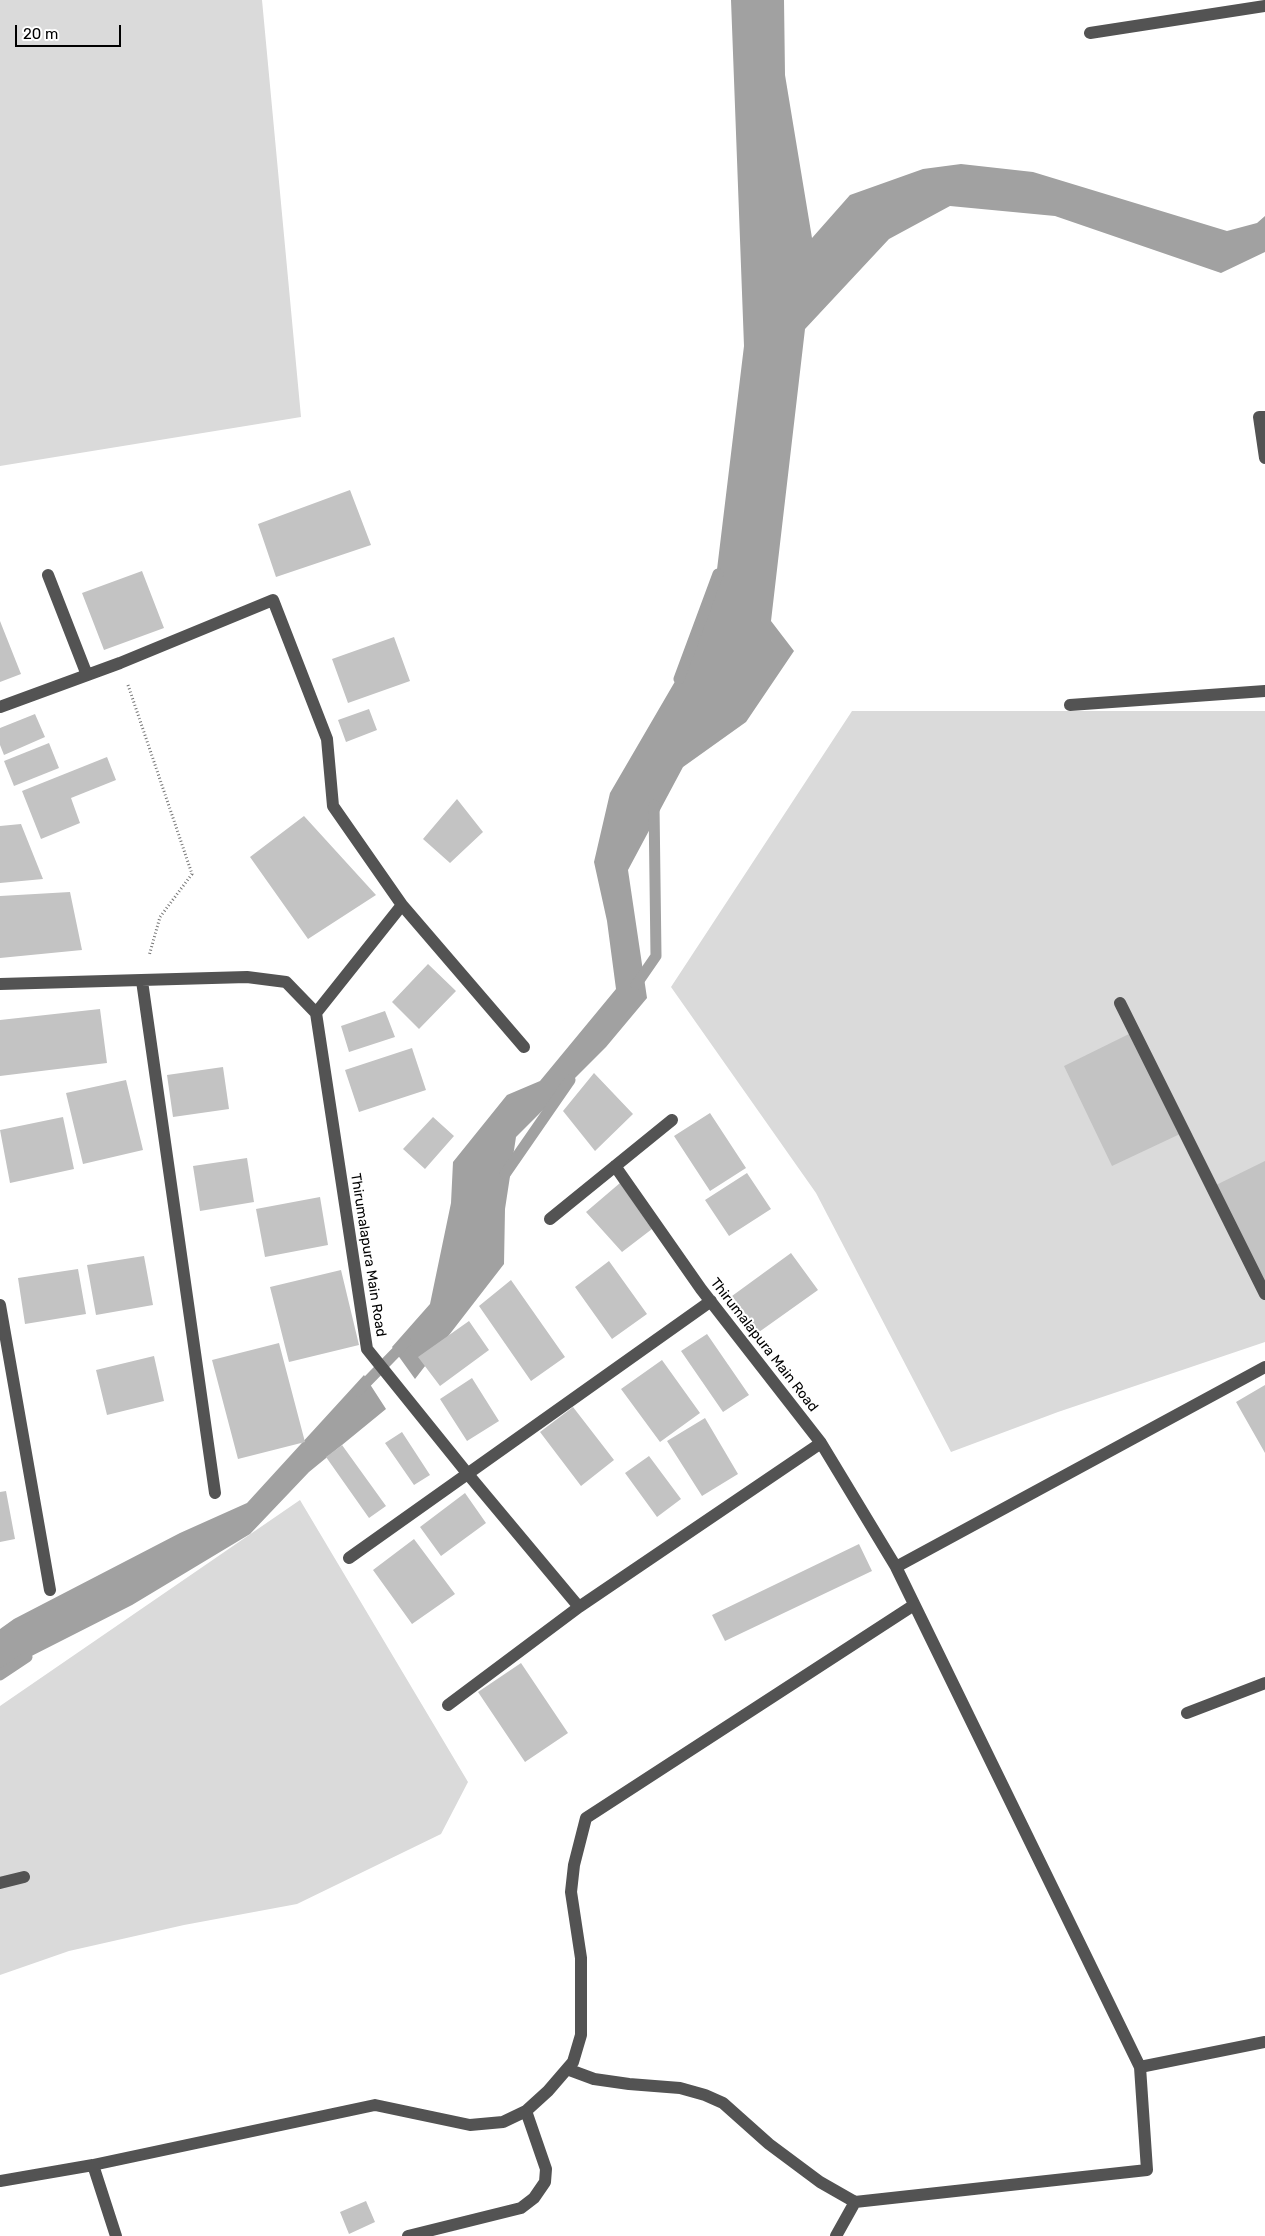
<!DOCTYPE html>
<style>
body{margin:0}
#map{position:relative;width:1265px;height:2236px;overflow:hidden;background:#fff;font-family:Rubik,sans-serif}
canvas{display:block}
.scale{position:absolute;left:15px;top:25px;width:106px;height:22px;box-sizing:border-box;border:2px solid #000;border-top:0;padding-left:6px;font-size:15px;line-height:18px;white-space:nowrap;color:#000;-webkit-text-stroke:4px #fff;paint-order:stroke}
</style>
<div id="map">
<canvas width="1265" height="2236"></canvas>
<div class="scale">20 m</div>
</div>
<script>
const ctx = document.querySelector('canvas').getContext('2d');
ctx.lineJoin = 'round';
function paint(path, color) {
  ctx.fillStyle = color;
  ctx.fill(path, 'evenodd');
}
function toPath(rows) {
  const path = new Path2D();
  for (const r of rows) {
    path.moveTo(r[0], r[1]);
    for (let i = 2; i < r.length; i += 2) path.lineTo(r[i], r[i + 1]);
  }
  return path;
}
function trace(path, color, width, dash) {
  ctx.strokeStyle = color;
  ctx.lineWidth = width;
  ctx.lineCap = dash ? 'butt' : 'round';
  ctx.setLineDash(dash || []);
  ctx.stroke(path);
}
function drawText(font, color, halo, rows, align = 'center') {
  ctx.font = font + ' Rubik,sans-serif';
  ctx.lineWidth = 4;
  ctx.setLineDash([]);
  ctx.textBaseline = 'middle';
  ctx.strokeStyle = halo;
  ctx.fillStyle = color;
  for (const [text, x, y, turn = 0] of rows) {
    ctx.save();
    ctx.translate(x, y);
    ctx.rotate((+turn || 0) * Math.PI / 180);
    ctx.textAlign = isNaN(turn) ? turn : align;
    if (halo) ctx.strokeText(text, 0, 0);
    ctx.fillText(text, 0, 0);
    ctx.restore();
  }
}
paint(toPath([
 [0,0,262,0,301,417,0,466],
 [852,711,1265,711,1265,1342,1058,1412,951,1452,816,1193,671,987],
 [300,1500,468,1782,441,1834,297,1904,184,1925,69,1951,0,1975,0,1706]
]), '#dadada');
paint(toPath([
 [731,0,784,0,785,75,812,238,850,195,923,169,961,164,1033,172,1227,231,1257,223,1265,216,1265,252,1221,273,1055,216,950,206,889,239,805,329,771,621,794,651,746,722,683,767,628,870,647,998,606,1047,516,1137,505,1209,504,1264,415,1379,392,1347,430,1304,451,1203,453,1162,507,1095,540,1081,616,989,607,921,594,862,610,793,684,666,715,586,744,346],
 [364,1375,386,1409,309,1472,250,1534,132,1605,0,1672,0,1629,14,1619,180,1533,247,1503]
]), '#a1a1a1');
trace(toPath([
 [679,679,718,574],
 [636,985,656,956,654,805],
 [505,1174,570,1080],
 [358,1391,406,1342],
 [0,1675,27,1657]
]), '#a1a1a1', 11);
paint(toPath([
 [350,490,371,545,276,577,258,524],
 [142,571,164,628,104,650,82,593],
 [0,621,21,674,0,682],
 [394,637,410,681,348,703,332,659],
 [369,709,377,730,346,742,338,720],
 [35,714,45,737,4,755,0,745,0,728],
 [49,743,59,768,14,786,4,761],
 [107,757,116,780,71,798,80,823,41,839,22,791],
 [457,799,483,832,450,863,423,839],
 [304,816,376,895,308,939,250,857],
 [21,824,43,879,0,883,0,826],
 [70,892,82,950,0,958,0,896],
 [428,964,456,991,419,1029,392,1002],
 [100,1009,107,1063,0,1076,0,1020],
 [385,1011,395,1037,349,1052,341,1026],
 [1131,1033,1180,1134,1112,1166,1064,1066],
 [412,1048,426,1090,359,1112,345,1070],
 [223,1067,229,1109,173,1117,167,1075],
 [594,1073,633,1114,595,1151,563,1111],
 [126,1080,143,1150,83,1164,66,1093],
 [710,1113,746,1168,710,1191,674,1136],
 [63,1117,74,1169,10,1183,0,1130],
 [433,1117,454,1136,425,1169,403,1149],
 [247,1158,254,1202,200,1211,193,1166],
 [1265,1161,1265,1289,1214,1186],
 [747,1173,771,1209,729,1236,705,1200],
 [620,1183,652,1229,622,1252,586,1212],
 [320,1197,328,1245,265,1257,256,1209],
 [791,1253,818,1290,759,1332,732,1296],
 [144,1256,153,1305,96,1315,87,1265],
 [609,1261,647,1314,612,1339,575,1287],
 [78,1269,86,1314,25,1324,18,1278],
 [341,1270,359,1345,289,1362,270,1287],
 [511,1280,565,1357,531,1381,479,1306],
 [469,1321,489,1350,440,1386,418,1357],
 [707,1334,749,1395,723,1412,681,1351],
 [279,1343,305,1442,238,1459,212,1360],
 [154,1356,164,1401,107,1415,96,1370],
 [662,1360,700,1413,660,1442,621,1389],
 [472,1378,499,1421,467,1441,440,1399],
 [1265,1385,1265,1453,1236,1402],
 [573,1407,614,1460,581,1486,540,1432],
 [705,1418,738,1474,702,1496,667,1441],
 [402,1432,430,1475,414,1485,385,1443],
 [342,1445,386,1506,369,1518,326,1457],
 [649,1456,681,1499,657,1517,625,1473],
 [6,1491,15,1539,0,1542,0,1492],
 [465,1493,486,1523,441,1556,420,1527],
 [414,1539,455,1594,412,1624,373,1570],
 [859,1544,872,1571,725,1641,712,1615],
 [521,1663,568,1733,525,1762,478,1692],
 [366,2201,375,2222,349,2234,340,2212]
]), '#c3c3c3');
trace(toPath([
 [128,685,192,874,160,917,149,956]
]), '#757575', 3, [1, 2.5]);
trace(toPath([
 [1090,33,1265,6],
 [1265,417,1259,417,1265,458],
 [48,575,87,675],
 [1070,705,1265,691],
 [0,707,120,663,273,600,327,739,333,806,402,905,316,1013],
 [402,905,524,1047],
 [142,981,215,1493],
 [0,984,247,977,286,982,316,1013],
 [1120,1003,1265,1294],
 [316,1013,367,1349,467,1473,579,1607],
 [615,1166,701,1289,821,1443,896,1567,1140,2067,1265,2042],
 [550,1219,672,1120],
 [0,1305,50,1590],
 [349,1558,711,1301],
 [896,1567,1265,1367],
 [448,1705,579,1607,821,1443],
 [1187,1713,1265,1683],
 [0,1883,24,1877],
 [567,2069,594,2079,629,2084,680,2088,705,2095,723,2103,769,2144,820,2182,855,2202,1147,2170,1140,2067],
 [93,2165,116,2236],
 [0,2181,93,2165,375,2105,470,2125,503,2122,526,2111,548,2091,573,2062,581,2035,581,1958,571,1892,574,1865,586,1818,914,1605],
 [408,2236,521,2208,534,2198,545,2182,546,2169,526,2111],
 [836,2236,855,2202]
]), '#535353', 12);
drawText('14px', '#000', '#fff', [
 ["Thirumalapura Main Road",368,1255,81],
 ["Thirumalapura Main Road",764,1345,52]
]);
</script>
